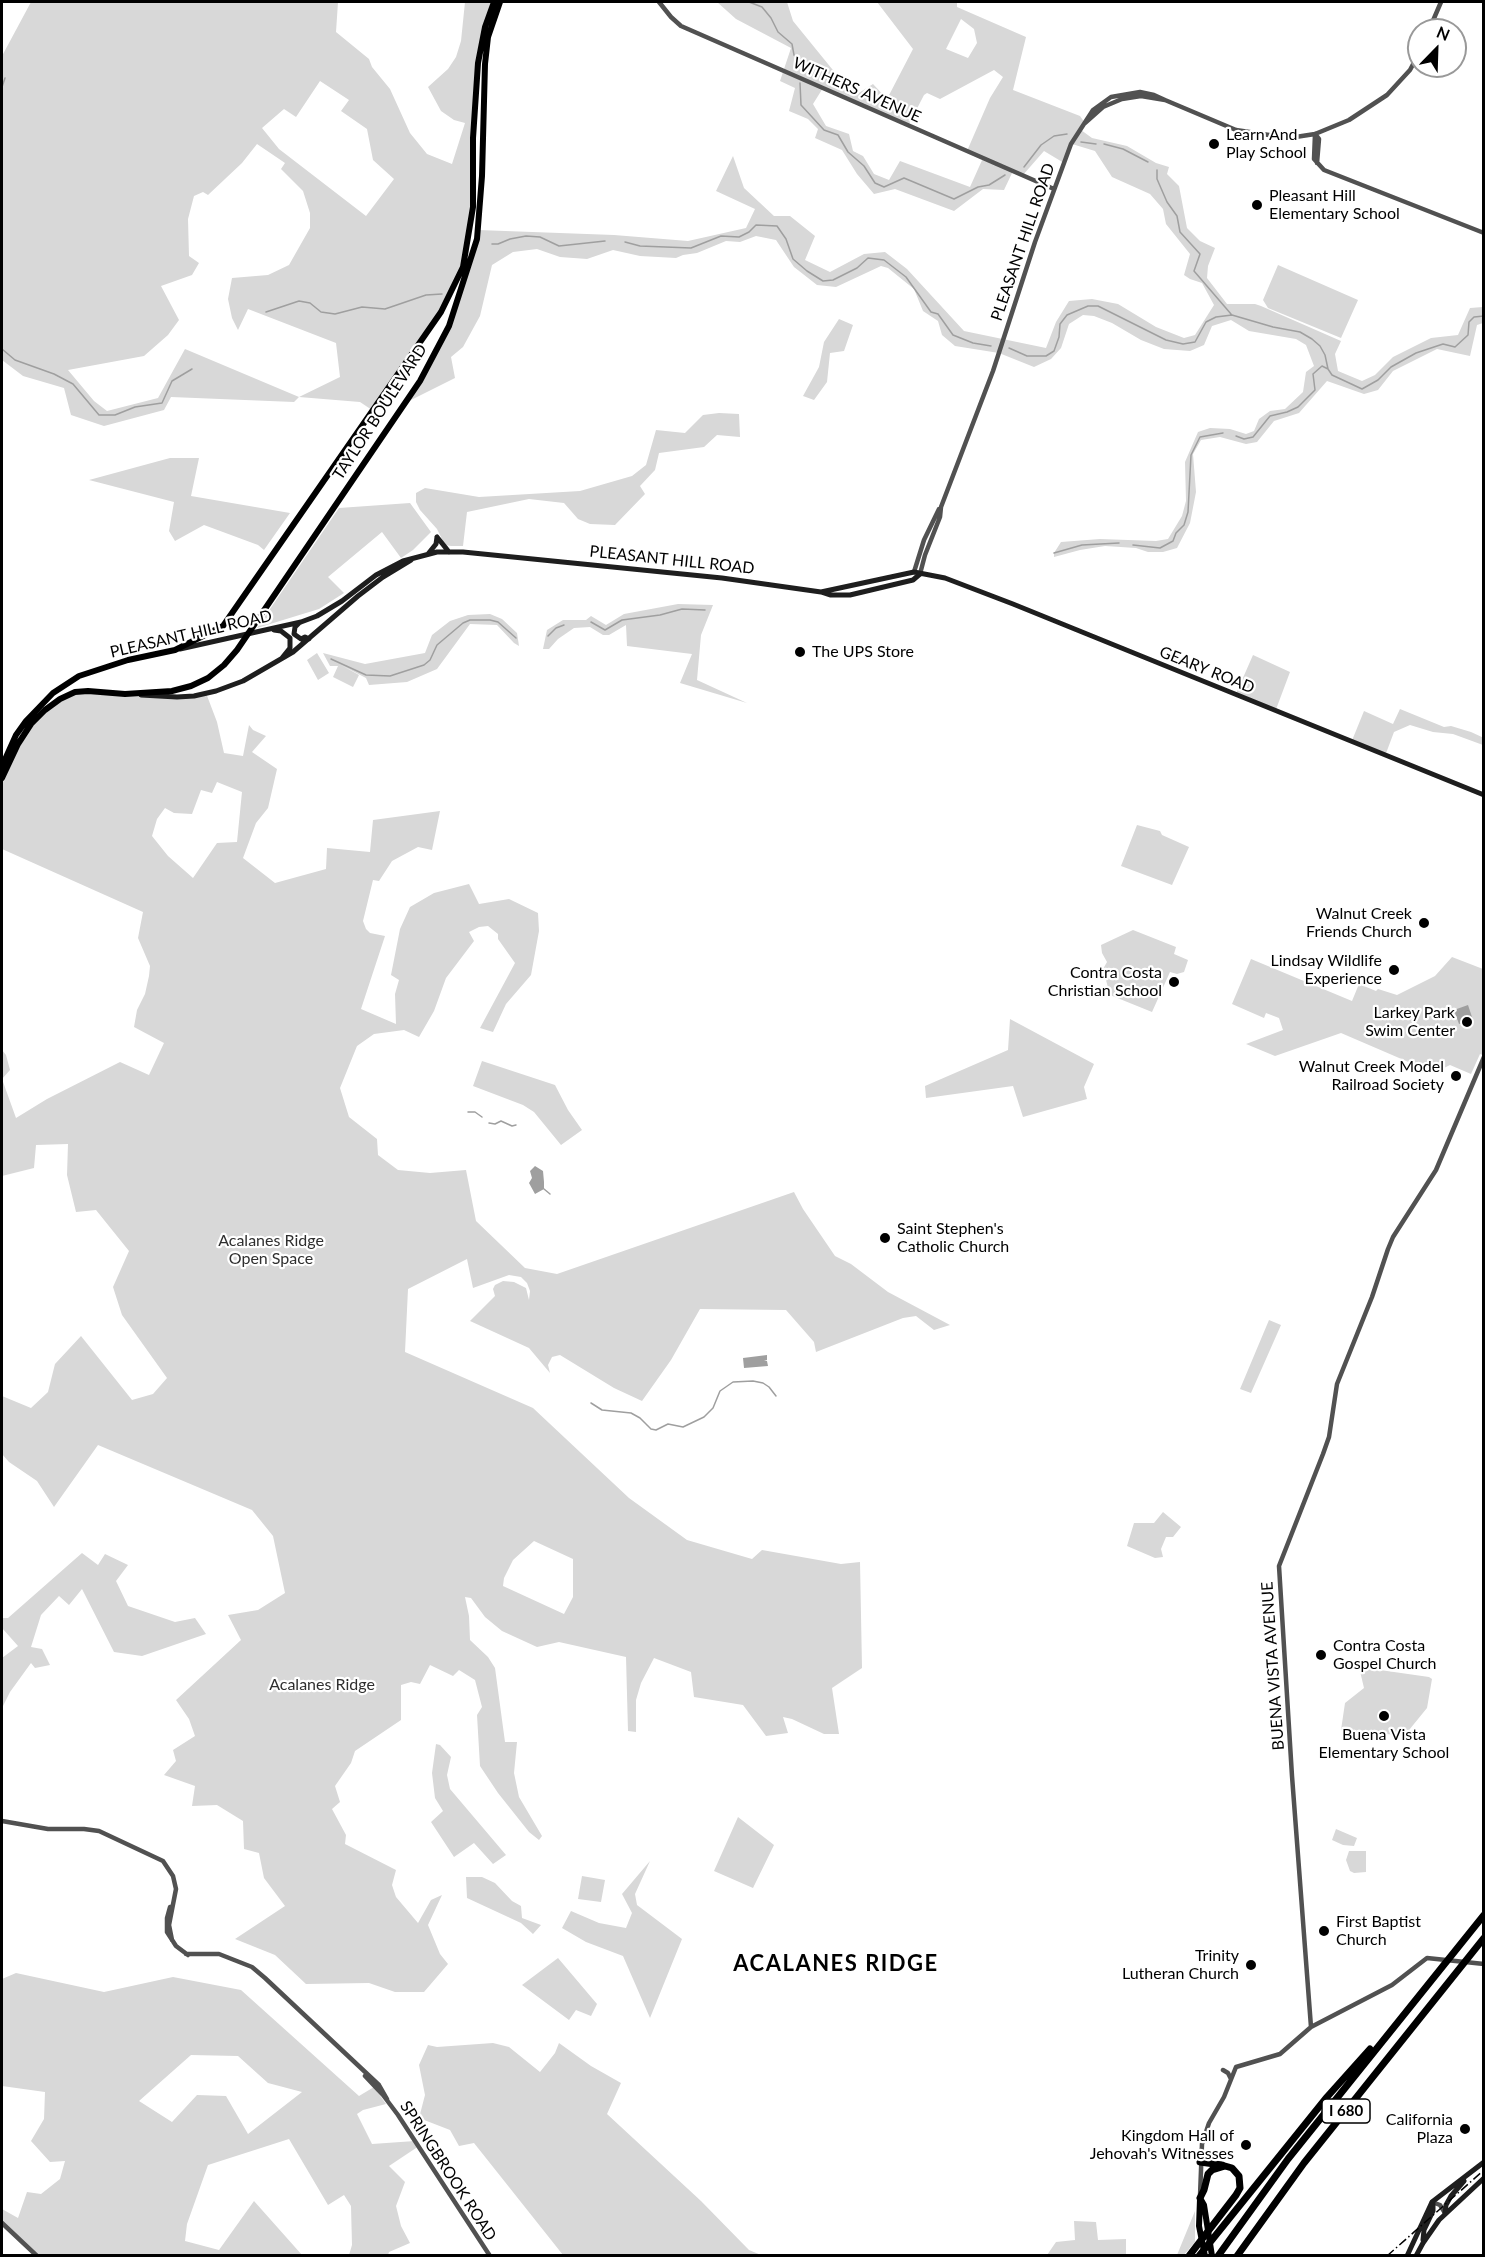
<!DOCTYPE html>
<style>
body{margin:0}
#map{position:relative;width:1485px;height:2257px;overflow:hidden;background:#fff;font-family:Lato,sans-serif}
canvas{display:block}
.frame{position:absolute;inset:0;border:3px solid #000;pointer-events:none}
.north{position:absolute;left:1407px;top:18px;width:60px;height:60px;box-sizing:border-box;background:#fff;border:2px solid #999;border-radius:50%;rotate:23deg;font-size:16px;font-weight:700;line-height:24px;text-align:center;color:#000}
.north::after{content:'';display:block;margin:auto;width:21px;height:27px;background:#000;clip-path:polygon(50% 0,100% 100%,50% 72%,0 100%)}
</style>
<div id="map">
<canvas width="1485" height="2257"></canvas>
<div class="frame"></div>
<div class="north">N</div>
</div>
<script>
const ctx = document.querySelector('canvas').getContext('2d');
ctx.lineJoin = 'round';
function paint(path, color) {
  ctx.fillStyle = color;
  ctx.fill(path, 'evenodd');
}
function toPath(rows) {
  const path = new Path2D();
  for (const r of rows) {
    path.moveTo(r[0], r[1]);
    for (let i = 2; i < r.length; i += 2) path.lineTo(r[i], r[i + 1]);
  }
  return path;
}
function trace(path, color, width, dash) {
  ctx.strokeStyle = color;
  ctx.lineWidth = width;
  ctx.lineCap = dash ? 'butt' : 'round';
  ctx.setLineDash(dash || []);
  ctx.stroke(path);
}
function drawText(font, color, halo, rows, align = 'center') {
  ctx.font = font + ' Lato,sans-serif';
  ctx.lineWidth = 4.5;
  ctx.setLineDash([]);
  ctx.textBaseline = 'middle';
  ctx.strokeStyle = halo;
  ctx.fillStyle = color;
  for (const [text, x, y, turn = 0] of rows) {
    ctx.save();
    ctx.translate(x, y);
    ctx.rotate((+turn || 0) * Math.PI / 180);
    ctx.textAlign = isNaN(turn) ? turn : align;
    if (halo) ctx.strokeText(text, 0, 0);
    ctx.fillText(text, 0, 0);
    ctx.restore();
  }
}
paint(toPath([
 [31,2,338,2,336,32,369,59,372,67,390,89,410,133,427,154,452,164,465,123,454,120,441,111,428,87,448,69,456,57,461,41,465,2,494,2,478,63,473,207,463,267,441,312,372,410,360,402,299,397,294,402,171,397,164,410,104,426,71,415,64,388,23,376,2,360,2,56],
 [320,81,349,100,341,111,367,129,373,160,394,179,366,216,279,149,262,128,284,109,296,117],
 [257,144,285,163,281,169,303,191,310,213,310,228,289,265,268,275,232,278,228,299,232,318,238,330,248,309,336,343,340,377,299,397,185,349,158,398,107,411,94,401,68,370,144,356,168,335,179,320,161,286,192,275,199,263,189,256,188,219,194,196,203,192,208,195,242,163],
 [717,2,787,2,793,21,854,96,873,84,887,99,913,49,877,2,957,2,957,7,1026,37,1013,90,1080,116,1085,123,1081,130,1092,138,1127,146,1156,163,1169,167,1167,174,1179,186,1187,228,1200,241,1215,248,1208,266,1207,278,1227,304,1255,304,1261,306,1341,341,1335,354,1338,371,1362,381,1375,375,1393,357,1431,338,1458,335,1470,308,1483,307,1483,323,1477,325,1470,356,1437,349,1393,371,1378,390,1364,394,1327,381,1299,413,1274,421,1257,442,1246,444,1220,437,1201,440,1193,454,1196,492,1190,523,1177,548,1163,552,1148,552,1136,548,1105,546,1080,550,1054,557,1054,553,1061,542,1100,539,1156,541,1168,539,1182,516,1186,501,1185,462,1198,432,1210,428,1230,429,1246,434,1254,431,1259,419,1270,411,1285,409,1303,392,1306,372,1314,366,1306,345,1296,339,1249,331,1231,320,1212,326,1204,345,1190,351,1164,349,1141,340,1112,323,1094,316,1083,315,1069,324,1061,348,1051,359,1034,367,999,353,955,346,942,335,938,321,923,311,914,289,888,268,881,266,836,287,817,285,794,267,776,240,756,236,740,242,726,241,697,253,683,255,676,258,640,256,613,250,587,259,560,257,537,249,513,252,492,265,480,316,463,347,451,357,455,378,405,403,449,326,478,230,614,235,688,241,746,228,755,209,716,191,733,156,744,188,774,216,790,216,815,236,805,260,830,272,864,254,885,252,907,269,964,331,1046,348,1056,322,1069,301,1092,299,1118,304,1156,327,1184,338,1195,335,1214,305,1202,283,1190,279,1184,275,1190,254,1166,224,1163,209,1150,194,1112,177,1095,151,1072,144,1064,163,1044,151,1023,175,1013,171,1004,190,983,189,954,211,895,189,874,194,857,174,842,150,815,138,818,129,808,119,789,111,795,88,780,81,791,48,736,19],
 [961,19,974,29,977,43,968,58,946,49],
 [994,70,1003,77,990,98,967,151,983,158,970,187,900,161,889,180,874,174,863,156,853,151,849,134,826,126,813,104,823,88,908,126,924,95,927,93,940,99],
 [1278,265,1358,300,1341,338,1268,308,1263,300],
 [839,319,853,325,844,351,830,353,827,382,814,400,803,396,819,367,824,342],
 [719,413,739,414,740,437,717,435,704,447,659,453,655,470,640,486,645,494,615,525,590,524,578,519,564,503,529,499,467,512,463,546,451,546,445,545,437,529,420,510,416,502,416,493,425,488,479,497,580,491,632,476,646,465,656,430,685,433,703,415],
 [170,458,199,458,191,496,290,513,264,550,258,545,204,525,175,541,169,531,174,502,89,480],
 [410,503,431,532,413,550,401,558,382,532,328,577,344,593,319,609,257,628,339,508],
 [678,604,713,605,701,635,697,680,747,703,680,683,692,654,627,646,626,625,609,635,603,635,590,627,574,628,558,639,549,649,543,649,547,630,563,620,586,620,591,616,606,625,624,614],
 [490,614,502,619,517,633,519,646,514,643,497,625,470,624,437,669,407,682,369,685,366,678,341,665,359,675,353,687,333,677,338,666,330,666,323,653,365,664,425,653,432,635,450,621,468,615],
 [317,653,329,673,318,680,307,660],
 [1253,655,1290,672,1275,712,1235,696],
 [75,692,164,697,206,693,217,722,224,753,243,756,249,725,253,730,266,736,252,752,277,769,268,808,256,823,243,858,275,883,326,869,327,848,370,852,373,820,440,811,432,850,418,847,392,861,379,881,373,880,363,921,366,929,370,933,385,936,361,1009,396,1024,395,994,399,980,391,975,400,929,410,907,434,893,469,884,479,904,509,899,538,913,539,931,531,975,506,1004,493,1032,480,1028,515,963,498,939,498,934,488,926,479,927,469,932,474,941,446,978,434,1011,419,1037,404,1030,374,1034,357,1046,340,1088,349,1117,377,1139,378,1155,398,1170,430,1173,466,1170,476,1221,525,1268,557,1274,794,1192,803,1209,835,1256,851,1264,888,1292,950,1325,934,1330,916,1316,903,1318,816,1352,814,1342,786,1310,700,1309,671,1360,642,1401,614,1388,560,1355,552,1357,548,1365,550,1373,529,1348,470,1321,495,1296,493,1289,495,1285,503,1281,514,1282,526,1288,529,1300,530,1291,527,1283,521,1277,509,1275,473,1288,467,1259,408,1289,405,1352,533,1408,629,1498,687,1540,752,1559,762,1550,841,1564,860,1562,862,1668,832,1688,839,1734,824,1734,792,1719,783,1717,788,1733,766,1736,743,1705,694,1697,691,1672,654,1658,641,1683,636,1700,636,1732,628,1731,626,1657,559,1642,537,1647,502,1631,485,1617,471,1598,465,1597,469,1616,470,1640,488,1657,495,1668,505,1742,517,1742,514,1773,519,1797,542,1836,539,1840,529,1832,498,1793,480,1766,477,1715,482,1707,475,1680,459,1670,453,1676,430,1665,420,1684,411,1682,401,1685,401,1720,355,1751,351,1763,335,1786,340,1802,332,1809,346,1835,345,1844,396,1870,392,1885,396,1897,418,1923,431,1900,442,1895,428,1925,440,1954,448,1964,424,1992,395,1992,369,1983,306,1984,275,1955,235,1939,285,1906,264,1878,259,1853,244,1849,243,1821,217,1805,192,1806,195,1786,164,1775,176,1761,173,1750,195,1736,189,1719,176,1700,241,1640,228,1615,258,1610,285,1593,273,1536,252,1510,98,1445,54,1507,37,1481,9,1462,2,1454,2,1396,31,1408,48,1392,55,1364,81,1336,132,1400,153,1394,167,1378,122,1315,113,1287,129,1251,96,1210,76,1212,67,1175,68,1144,36,1145,34,1168,2,1176,2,1050,6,1055,10,1070,2,1079,16,1118,47,1099,120,1062,149,1075,164,1043,134,1027,137,1010,145,994,149,976,150,966,138,938,143,912,2,849,2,778,18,744,45,710],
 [217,782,242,792,237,842,217,843,193,878,168,856,152,836,157,819,165,808,174,813,192,814,201,790,212,793],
 [534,1541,573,1559,573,1597,564,1614,503,1586,504,1578,513,1560],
 [1400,709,1444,727,1451,726,1471,732,1484,738,1483,745,1453,734,1433,732,1410,725,1394,732,1385,756,1351,743,1364,711,1393,724],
 [1137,825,1160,831,1162,835,1189,847,1172,885,1121,866],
 [1133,930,1176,947,1174,954,1188,960,1184,972,1177,974,1170,972,1152,1012,1110,995,1103,969,1107,962,1102,953,1101,945],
 [1452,957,1483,969,1483,1055,1480,1054,1471,1074,1450,1065,1434,1073,1341,1033,1275,1056,1246,1044,1283,1030,1279,1018,1266,1013,1264,1018,1232,1004,1251,959,1352,1001,1359,984,1376,991,1378,989,1397,995,1435,976],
 [1010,1019,1094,1064,1084,1087,1087,1099,1023,1117,1013,1086,926,1098,925,1086,1008,1050],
 [482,1061,555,1085,568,1110,582,1130,561,1145,534,1112,523,1105,473,1086],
 [1269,1320,1281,1325,1251,1393,1240,1389],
 [1163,1512,1181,1527,1173,1537,1166,1537,1161,1549,1163,1557,1155,1558,1127,1546,1134,1523,1154,1523],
 [82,1553,98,1565,105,1554,128,1565,116,1581,128,1606,175,1622,195,1618,206,1634,142,1656,114,1652,82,1589,69,1605,59,1596,41,1615,31,1647,42,1649,50,1665,35,1668,31,1663,10,1692,2,1708,2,1658,18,1646,2,1628,3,1618,8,1618],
 [1359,1667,1429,1677,1432,1679,1427,1708,1405,1735,1343,1732,1341,1730,1345,1703,1364,1688],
 [436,1744,440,1745,451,1757,447,1775,450,1789,506,1855,493,1864,474,1843,454,1857,431,1822,443,1811,435,1798,432,1773],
 [738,1817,774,1845,753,1888,714,1871],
 [1336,1829,1357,1838,1354,1846,1343,1845,1332,1840],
 [1349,1851,1366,1851,1366,1872,1354,1873,1350,1871,1346,1860],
 [650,1861,635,1894,637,1905,682,1939,650,2018,623,1956,586,1942,562,1928,571,1911,599,1923,626,1928,632,1913,622,1894],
 [582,1876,605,1880,601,1902,578,1899],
 [466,1877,482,1877,495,1883,512,1901,521,1906,522,1918,541,1925,533,1934,521,1923,467,1898],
 [558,1958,597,2004,591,2016,576,2010,569,2020,522,1985],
 [16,1973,104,1992,173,1977,241,1990,359,2096,374,2087,386,2104,363,2110,357,2114,372,2144,415,2141,419,2146,389,2166,405,2182,396,2206,401,2226,410,2243,389,2252,388,2255,349,2255,352,2245,351,2206,344,2195,328,2205,289,2139,208,2165,187,2224,185,2241,219,2250,254,2201,302,2255,37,2255,2,2223,2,2209,18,2218,27,2192,41,2194,60,2179,65,2161,50,2162,31,2141,44,2119,45,2092,2,2086,2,1979],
 [191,2055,238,2056,268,2083,302,2092,248,2134,226,2096,197,2095,172,2122,139,2101],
 [493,2043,509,2047,540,2072,555,2053,559,2043,591,2066,621,2083,607,2114,701,2201,749,2250,761,2255,563,2255,474,2143,459,2146,450,2130,419,2118,425,2095,419,2065,428,2045,437,2047],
 [1195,2211,1195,2242,1184,2255,1177,2255],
 [1074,2221,1096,2222,1098,2240,1126,2239,1126,2255,1047,2255,1056,2242,1075,2240]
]), '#d8d8d8');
paint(toPath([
 [1468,1005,1473,1020,1459,1024,1454,1010],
 [535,1166,543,1171,544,1182,544,1189,535,1194,529,1183,532,1178,530,1171],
 [767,1355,767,1360,764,1361,767,1361,768,1366,744,1368,743,1358]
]), '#9f9f9f');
trace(toPath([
 [749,2,762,7,771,18,778,32,792,44,794,55,800,63],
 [800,83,801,105,824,130,838,135,848,152,864,166,875,183,884,187,904,178,954,199,978,187,989,185,1005,175],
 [2,87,5,78],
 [1081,142,1096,144],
 [1104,144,1123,149,1148,162],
 [1024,167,1041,145,1054,136,1067,134],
 [1157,170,1157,179,1167,202,1177,216,1180,232,1200,254,1194,271,1231,314],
 [625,242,640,246,691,248,721,236,739,237,749,232,756,225,777,226,786,239,793,259,807,271,823,281,833,280,857,268,868,258,884,260,906,277,931,312,938,314,953,335,973,343,991,346],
 [492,244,498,244,510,239,526,236,540,237,559,246,605,241],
 [266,312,299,301,310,303,321,312,335,314,362,307,385,309,426,295,442,294],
 [1009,348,1027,356,1046,356,1054,351,1059,337,1060,324,1067,315,1088,306,1098,306,1166,340,1183,344,1195,342,1206,322,1216,317,1232,315,1273,327,1300,332,1312,339,1320,346,1325,355,1328,369,1332,375,1362,389,1378,380,1391,367,1416,353,1443,344,1455,347,1468,335,1469,322,1474,317,1484,316],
 [2,349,15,360,54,374,73,384,99,415,115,415,135,407,162,403,172,381,192,369],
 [1236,436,1244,439,1253,437,1270,416,1287,412,1298,407,1315,390,1313,374,1322,366,1328,369],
 [1133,545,1160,548,1173,541,1176,533,1184,525,1188,512,1191,455,1200,437,1223,433],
 [1054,553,1082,545,1119,543],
 [591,622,605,630,622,620,660,615,682,609,705,610],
 [548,636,556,628,564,625],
 [331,659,366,675,390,676,424,665,430,660,437,645,463,623,470,620,490,620,498,622,516,638],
 [468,1112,475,1112,482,1117],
 [489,1123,495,1124,501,1121,512,1126,516,1125],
 [544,1189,550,1194],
 [591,1403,602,1410,631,1413,640,1418,651,1429,656,1430,668,1424,683,1427,704,1417,713,1408,720,1391,733,1382,753,1381,763,1383,769,1387,776,1396]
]), '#9f9f9f', 1.5);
trace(toPath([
 [659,2,671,17,681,26,1054,189],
 [1429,30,1441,2],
 [1165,100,1236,130,1289,138,1315,134,1349,120,1387,95,1410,70,1419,53],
 [1315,134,1314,159,1324,170,1484,233],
 [1315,134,1319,139,1317,163],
 [914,572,924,540,939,509],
 [920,574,925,555,940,517,941,507,993,371,1035,242,1071,144,1093,110,1111,97,1140,92,1154,95,1165,100,1141,96,1122,99,1103,107,1085,123],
 [2,1821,48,1829,84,1829,99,1831,163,1861,173,1876,176,1889,169,1925,172,1940],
 [170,1907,167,1918,167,1932,176,1946,188,1955],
 [186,1954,219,1954,252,1967,265,1978,379,2085,387,2099],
 [1311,2027,1292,1776,1279,1566,1323,1454,1329,1437,1337,1384,1372,1297,1388,1249,1393,1237,1436,1170,1484,1057],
 [1223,2070,1228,2073,1231,2079],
 [365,2076,383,2095,398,2115,490,2256],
 [1200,2196,1202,2144,1209,2123,1224,2097,1236,2067,1280,2054,1311,2027,1392,1985,1427,1958,1484,1964],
 [1432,2202,1440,2205,1445,2213],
 [2,2223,37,2256]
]), '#515151', 4.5);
trace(toPath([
 [437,537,449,552],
 [428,554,436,544,437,537],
 [821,592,914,572,945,578,1013,604,1484,795],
 [299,623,295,627,294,634,301,639,305,637,309,639],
 [274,630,281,631,290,638,290,648,282,658],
 [180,649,301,622,317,616,342,601,376,575,403,561,437,552,463,552,722,578,821,592,830,595,850,595,913,580,920,574],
 [141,695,177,697,194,696,216,691,243,681,293,652,358,596,383,577,411,560],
 [1445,2213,1446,2205,1451,2196,1464,2181],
 [1423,2240,1424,2230,1433,2211,1433,2204],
 [1407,2256,1432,2202,1484,2162],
 [1416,2256,1423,2243,1439,2220,1484,2178]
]), '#1e1e1e', 5);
trace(toPath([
 [2,766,16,735,26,721,53,693,79,676,128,660,175,650,223,626,441,312,463,267,473,207,473,138,478,63,485,27,494,2],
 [2,778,18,744,31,724,45,710,60,699,75,692,88,691,125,694,172,691,191,686,208,678,224,665,237,650,420,381,449,326,477,239,482,176,485,64,488,37,500,2]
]), '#000', 6);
trace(toPath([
 [1200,2198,1204,2205,1212,2256],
 [1200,2199,1199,2226,1205,2256]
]), '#000', 6);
trace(toPath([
 [1200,2162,1222,2165],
 [1189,2256,1236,2195,1240,2188,1239,2176,1232,2168,1225,2166,1212,2170,1208,2174,1204,2190,1200,2198],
 [1199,2256,1327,2097,1370,2049],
 [1218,2256,1288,2159,1484,1915],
 [1237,2256,1304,2163,1484,1938]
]), '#000', 7);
trace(toPath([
 [1387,2256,1484,2170]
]), '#000', 1.5, [9, 3, 1.5, 3]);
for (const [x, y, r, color] of [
 [1214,144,6,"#000"],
 [1257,205,6,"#000"],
 [800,652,6,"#000"],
 [1424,923,6,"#000"],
 [1394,970,6,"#000"],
 [1174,982,6,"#000"],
 [1467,1022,6,"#000"],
 [1456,1076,6,"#000"],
 [885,1238,6,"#000"],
 [1321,1655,6,"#000"],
 [1384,1716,6,"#000"],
 [1324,1931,6,"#000"],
 [1251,1965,6,"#000"],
 [1465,2129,6,"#000"],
 [1246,2145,6,"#000"]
]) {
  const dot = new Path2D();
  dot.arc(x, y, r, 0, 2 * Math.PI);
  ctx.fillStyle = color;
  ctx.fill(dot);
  trace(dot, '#fff', 2);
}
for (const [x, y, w] of [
 [1346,2111,48]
]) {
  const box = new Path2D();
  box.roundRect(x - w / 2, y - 12, w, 24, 4.5);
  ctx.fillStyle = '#fff';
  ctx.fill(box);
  trace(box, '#000', 1.5);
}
drawText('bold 15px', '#000', null, [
 ["I 680",1346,2111]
]);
drawText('16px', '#000', '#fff', [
 ["WITHERS AVENUE",857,90,24],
 ["PLEASANT HILL ROAD",1023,242,-71],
 ["TAYLOR BOULEVARD",380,412,-57],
 ["PLEASANT HILL ROAD",672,560,6],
 ["PLEASANT HILL ROAD",191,634,-13],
 ["GEARY ROAD",1207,670,22],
 ["BUENA VISTA AVENUE",1273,1666,-94],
 ["SPRINGBROOK ROAD",448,2171,57]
]);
drawText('16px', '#000', '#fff', [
 ["Learn And",1226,135,"left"],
 ["Play School",1226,153,"left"],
 ["Pleasant Hill",1269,196,"left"],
 ["Elementary School",1269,214,"left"],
 ["The UPS Store",812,652,"left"],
 ["Walnut Creek",1412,914],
 ["Friends Church",1412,932],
 ["Lindsay Wildlife",1382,961],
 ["Experience",1382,979],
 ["Contra Costa",1162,973],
 ["Christian School",1162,991],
 ["Larkey Park",1455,1013],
 ["Swim Center",1455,1031],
 ["Walnut Creek Model",1444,1067],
 ["Railroad Society",1444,1085],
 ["Saint Stephen's",897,1229,"left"],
 ["Catholic Church",897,1247,"left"],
 ["Contra Costa",1333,1646,"left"],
 ["Gospel Church",1333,1664,"left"],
 ["Buena Vista",1384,1735,"center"],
 ["Elementary School",1384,1753,"center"],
 ["First Baptist",1336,1922,"left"],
 ["Church",1336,1940,"left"],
 ["Trinity",1239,1956],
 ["Lutheran Church",1239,1974],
 ["California",1453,2120],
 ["Plaza",1453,2138],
 ["Kingdom Hall of",1234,2136],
 ["Jehovah's Witnesses",1234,2154]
], 'right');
drawText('16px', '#2f2f2f', '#fff', [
 ["Acalanes Ridge",271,1241],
 ["Open Space",271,1259],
 ["Acalanes Ridge",322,1685]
]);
ctx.letterSpacing = '1.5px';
drawText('bold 22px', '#000', '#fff', [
 ["ACALANES RIDGE",836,1964]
]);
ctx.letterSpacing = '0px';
</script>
